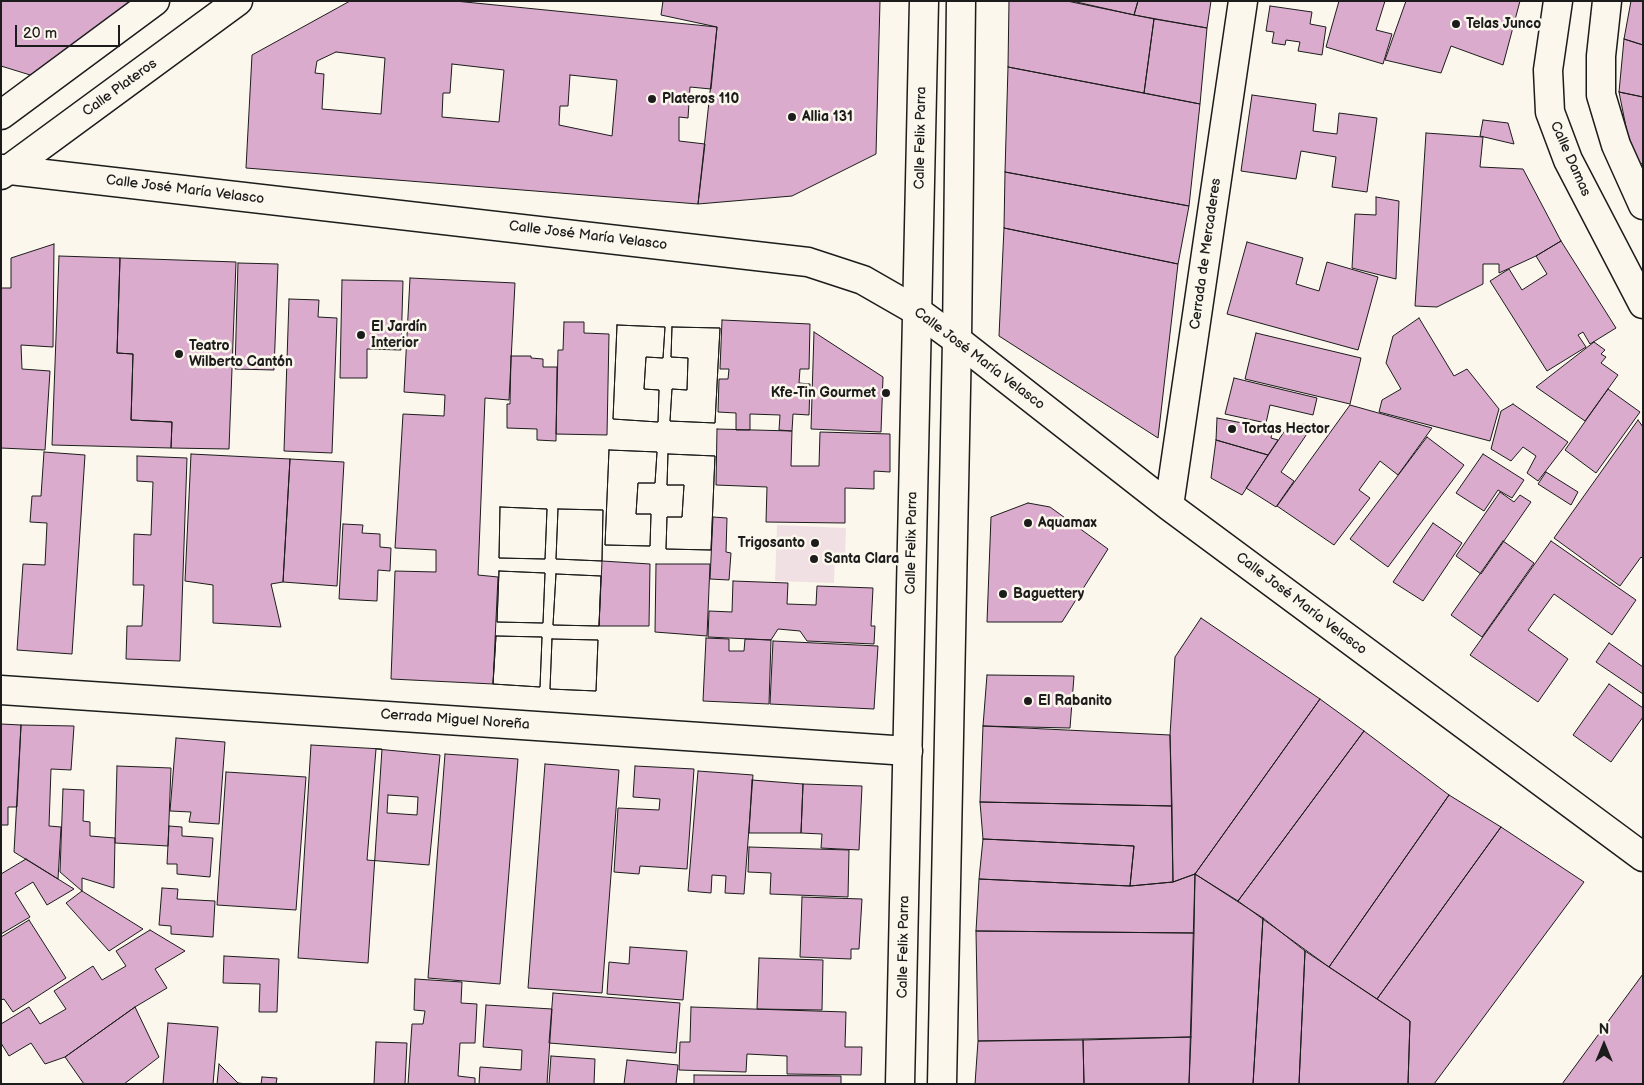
<!DOCTYPE html>
<meta charset="utf-8">
<style>
body{margin:0}
#map{position:relative;width:1644px;height:1085px;overflow:hidden;background:#fbf7ec;font-family:"Balsamiq Sans",sans-serif}
canvas{display:block}
.frame{position:absolute;inset:0;border:2px solid #1c1c1c;pointer-events:none}
.north{position:absolute;left:1579px;top:1020px;width:50px;height:50px;-webkit-text-stroke:4px #fbf7ec;paint-order:stroke;rotate:0deg;font-size:14px;font-weight:700;line-height:20px;text-align:center;color:#1c1c1c}
.north::after{content:'';display:block;margin:auto;width:18px;height:22px;background:#1c1c1c;clip-path:polygon(50% 0,100% 100%,50% 72%,0 100%)}
.scale{position:absolute;left:15px;top:25px;width:105px;height:22px;box-sizing:border-box;border:2px solid #1c1c1c;border-top:0;padding-left:6px;font-size:15px;line-height:18px;white-space:nowrap;color:#1c1c1c;-webkit-text-stroke:4px #fbf7ec;paint-order:stroke}
</style>
<div id="map">
<canvas width="1644" height="1085"></canvas>
<div class="frame"></div>
<div class="north">N</div>
<div class="scale">20 m</div>
</div>
<script>
const ctx = document.querySelector('canvas').getContext('2d');
ctx.lineJoin = 'round';
function paint(path, color) {
  ctx.fillStyle = color;
  ctx.fill(path, 'evenodd');
}
function toPath(rows) {
  const path = new Path2D();
  for (const r of rows) {
    path.moveTo(r[0], r[1]);
    for (let i = 2; i < r.length; i += 2) path.lineTo(r[i], r[i + 1]);
  }
  return path;
}
function trace(path, color, width, dash) {
  ctx.strokeStyle = color;
  ctx.lineWidth = width;
  ctx.lineCap = dash ? 'butt' : 'round';
  ctx.setLineDash(dash || []);
  ctx.stroke(path);
}
function drawText(font, color, halo, rows, align = 'center') {
  ctx.font = font + ' "Balsamiq Sans",sans-serif';
  ctx.lineWidth = 5;
  ctx.setLineDash([]);
  ctx.textBaseline = 'middle';
  ctx.strokeStyle = halo;
  ctx.fillStyle = color;
  for (const [text, x, y, turn = 0] of rows) {
    ctx.save();
    ctx.translate(x, y);
    ctx.rotate((+turn || 0) * Math.PI / 180);
    ctx.textAlign = isNaN(turn) ? turn : align;
    if (halo) ctx.strokeText(text, 0, 0);
    ctx.fillText(text, 0, 0);
    ctx.restore();
  }
}
paint(toPath([
 [777,525,846,528,845,556,835,556,834,583,775,581]
]), '#f1e0e3');
const building = toPath([
 [1,1,136,1,40,78,1,66,1,1],
 [350,1,455,1,717,27,711,89,690,87,688,118,679,117,679,141,705,144,698,204,246,168,252,55,350,1],
 [336,52,385,58,381,114,322,109,324,74,315,73,317,61,336,52],
 [452,64,504,70,499,122,442,117,443,93,450,93,452,64],
 [570,75,617,80,612,136,559,125,560,106,568,106,570,75],
 [663,1,880,1,876,154,792,196,698,204,717,27,661,15,663,1],
 [1009,1,1067,1,1154,19,1144,93,1008,67,1009,1],
 [1072,1,1138,1,1134,15,1072,1],
 [1138,1,1211,1,1207,28,1134,15,1138,1],
 [1339,1,1385,1,1376,30,1392,34,1383,64,1326,47,1339,1],
 [1406,1,1520,1,1503,65,1451,46,1441,73,1385,60,1406,1],
 [1631,1,1643,1,1643,45,1624,39,1631,1],
 [1270,6,1312,12,1310,24,1326,27,1322,55,1298,51,1300,42,1286,40,1285,45,1272,43,1274,32,1266,31,1270,6],
 [1154,19,1207,28,1200,104,1144,93,1154,19],
 [1624,39,1643,45,1643,97,1619,92,1624,39],
 [1008,67,1200,104,1189,206,1005,172,1008,67],
 [1619,92,1643,97,1643,164,1633,162,1619,92],
 [1252,95,1316,104,1313,131,1337,134,1339,113,1377,118,1367,192,1332,187,1336,157,1301,151,1296,179,1241,171,1252,95],
 [1483,120,1508,123,1514,144,1480,136,1483,120],
 [1426,133,1483,137,1480,167,1523,169,1561,241,1536,256,1499,273,1499,264,1483,264,1483,284,1437,307,1415,306,1426,133],
 [1005,172,1189,206,1178,264,1004,228,1005,172],
 [1376,197,1399,201,1396,279,1352,268,1355,214,1376,215,1376,197],
 [1004,228,1178,264,1158,438,999,336,1004,228],
 [1561,241,1616,328,1590,344,1583,332,1578,335,1586,347,1547,371,1490,281,1509,269,1522,290,1547,274,1536,256,1561,241],
 [1247,242,1303,258,1296,284,1319,291,1327,262,1378,277,1358,350,1227,314,1247,242],
 [54,244,53,347,21,345,22,369,50,371,45,450,1,448,1,288,11,288,11,258,54,244],
 [59,256,120,258,117,353,133,354,131,420,172,422,171,448,52,445,59,256],
 [120,258,236,262,229,449,171,448,172,422,131,420,133,354,117,353,120,258],
 [238,263,278,264,274,370,235,369,238,263],
 [410,278,515,283,509,400,485,398,478,575,498,577,493,684,391,679,395,571,436,572,436,550,395,548,403,414,444,416,445,395,404,392,410,278],
 [342,280,403,281,401,350,367,349,367,378,340,378,342,280],
 [289,299,319,300,318,317,337,318,332,453,284,451,289,299],
 [1419,318,1454,376,1467,369,1499,409,1490,441,1379,412,1382,400,1401,389,1386,363,1393,336,1419,318],
 [722,320,810,324,809,369,800,369,799,383,810,384,809,415,793,414,792,431,779,430,780,415,750,414,750,430,736,430,736,413,718,412,719,379,728,379,729,369,720,369,722,320],
 [564,322,584,322,584,333,609,334,607,435,556,434,558,350,563,350,564,322],
 [617,325,665,327,663,358,646,357,644,389,659,390,658,422,613,419,617,325],
 [617,325,665,327,663,358,646,357,644,389,659,390,658,422,613,419,617,325],
 [672,327,720,328,715,423,670,421,672,389,687,390,688,358,671,357,672,327],
 [672,327,720,328,715,423,670,421,672,389,687,390,688,358,671,357,672,327],
 [814,332,883,377,881,432,811,429,814,332],
 [1256,333,1361,358,1350,404,1245,379,1256,333],
 [1594,342,1605,350,1601,354,1606,357,1601,363,1618,375,1585,421,1536,387,1594,342],
 [511,356,531,356,531,358,543,359,543,367,557,367,556,441,537,440,537,429,507,428,507,404,510,404,511,356],
 [1234,378,1317,398,1313,415,1270,405,1266,423,1225,414,1234,378],
 [1608,389,1640,412,1596,473,1565,450,1608,389],
 [1513,404,1568,442,1538,481,1527,473,1536,456,1523,447,1511,461,1491,449,1501,411,1513,404],
 [1350,405,1432,428,1398,475,1380,461,1359,490,1370,498,1334,545,1277,506,1350,405],
 [1217,418,1273,429,1271,438,1278,440,1268,455,1216,440,1217,418],
 [1638,420,1643,427,1643,559,1641,557,1620,586,1554,538,1638,420],
 [1290,423,1313,425,1281,472,1294,481,1276,507,1246,488,1290,423],
 [717,429,792,431,791,466,819,466,820,432,890,434,890,472,874,471,874,489,845,488,845,523,766,522,767,487,716,485,717,429],
 [1427,437,1464,465,1388,567,1350,539,1427,437],
 [1216,440,1268,455,1242,495,1211,478,1216,440],
 [609,450,657,452,655,483,638,483,636,514,651,514,650,546,605,545,609,450],
 [609,450,657,452,655,483,638,483,636,514,651,514,650,546,605,545,609,450],
 [44,452,85,455,72,654,17,650,23,564,45,565,47,523,30,522,32,496,41,496,44,452],
 [191,454,290,459,283,582,271,584,281,627,213,623,213,585,185,581,191,454],
 [668,454,715,456,711,550,666,549,667,517,682,517,684,485,667,485,668,454],
 [668,454,715,456,711,550,666,549,667,517,682,517,684,485,667,485,668,454],
 [1483,454,1524,480,1512,498,1498,490,1484,511,1456,493,1483,454],
 [137,456,187,458,180,661,126,659,127,626,142,626,144,585,133,585,134,534,151,535,153,482,137,481,137,456],
 [290,459,344,462,337,586,283,582,290,459],
 [1546,472,1578,492,1571,505,1538,484,1546,472],
 [1500,492,1514,502,1520,495,1531,502,1481,574,1456,556,1500,492],
 [1028,503,1050,507,1108,549,1062,622,987,622,991,517,1028,503],
 [500,507,547,509,545,559,499,558,500,507],
 [500,507,547,509,545,559,499,558,500,507],
 [558,509,603,510,602,561,556,559,558,509],
 [558,509,603,510,602,561,556,559,558,509],
 [713,517,727,518,726,552,731,553,729,580,710,579,713,517],
 [1433,523,1462,543,1423,601,1393,582,1433,523],
 [343,524,363,525,362,533,380,534,380,547,391,548,390,571,378,570,377,601,339,599,343,524],
 [1503,541,1534,563,1482,637,1451,615,1503,541],
 [1551,541,1636,600,1612,635,1554,594,1528,630,1568,659,1538,702,1470,655,1551,541],
 [602,561,650,564,649,626,599,626,602,561],
 [656,564,710,564,707,636,655,632,656,564],
 [499,571,545,573,543,623,497,622,499,571],
 [499,571,545,573,543,623,497,622,499,571],
 [556,574,601,576,599,626,553,625,556,574],
 [556,574,601,576,599,626,553,625,556,574],
 [733,581,788,583,787,604,816,605,817,586,873,588,871,626,875,626,874,644,807,641,800,631,778,629,771,640,708,637,709,611,732,612,733,581],
 [1201,618,1320,699,1195,874,1173,882,1170,735,1175,657,1201,618],
 [496,636,542,637,540,687,493,684,496,636],
 [496,636,542,637,540,687,493,684,496,636],
 [706,638,729,639,729,651,744,651,745,639,771,640,769,704,703,701,706,638],
 [552,639,598,640,596,691,550,689,552,639],
 [552,639,598,640,596,691,550,689,552,639],
 [773,641,878,646,874,709,770,704,773,641],
 [1609,643,1643,667,1643,694,1596,662,1609,643],
 [987,675,1074,676,1070,728,983,726,987,675],
 [1609,684,1643,708,1643,717,1611,762,1573,735,1609,684],
 [1320,699,1364,731,1238,901,1195,874,1320,699],
 [1,724,21,725,17,807,8,807,8,825,1,825,1,724],
 [21,725,74,726,71,770,51,769,49,826,61,827,58,879,14,852,21,725],
 [983,726,1170,735,1172,806,980,802,983,726],
 [1364,731,1449,795,1329,967,1238,901,1364,731],
 [176,738,225,742,219,824,189,822,191,812,170,811,176,738],
 [311,745,382,749,368,963,298,958,311,745],
 [376,749,440,755,429,865,367,860,376,749],
 [388,795,418,797,417,815,387,813,388,795],
 [445,754,518,759,500,984,428,978,445,754],
 [545,764,619,770,602,993,528,988,545,764],
 [117,766,171,768,168,846,115,843,117,766],
 [635,766,694,769,687,869,640,866,639,874,614,872,618,808,659,810,660,799,633,797,635,766],
 [698,771,753,775,744,894,725,893,726,876,712,875,711,893,688,891,698,771],
 [226,772,306,777,296,910,217,905,226,772],
 [752,780,803,784,801,833,749,833,752,780],
 [803,784,862,786,859,850,821,848,822,834,801,833,803,784],
 [63,789,84,790,83,821,90,822,90,836,115,838,114,888,82,878,82,891,60,872,63,789],
 [1449,795,1501,827,1377,999,1329,967,1449,795],
 [980,802,1172,806,1173,882,1130,886,1134,846,983,839,980,802],
 [169,826,182,827,182,836,213,838,210,877,177,874,177,864,167,864,169,826],
 [1501,827,1584,882,1434,1084,1408,1084,1410,1021,1377,999,1501,827],
 [983,839,1134,846,1130,886,979,879,983,839],
 [749,847,849,850,848,897,770,894,771,873,748,872,749,847],
 [26,859,74,889,47,905,33,882,15,893,30,917,1,934,1,874,26,859],
 [1195,874,1263,918,1253,1084,1189,1084,1195,874],
 [1195,874,1194,933,976,931,979,879,1130,886,1173,882,1195,874],
 [162,888,178,889,177,899,215,901,213,937,171,934,171,926,159,925,162,888],
 [82,891,143,929,109,951,66,903,82,891],
 [802,897,862,899,859,949,851,949,851,959,800,957,802,897],
 [1263,918,1305,951,1299,1084,1253,1084,1263,918],
 [29,920,66,978,13,1012,4,999,1,1000,1,937,29,920],
 [150,930,185,951,155,969,167,988,135,1007,65,1057,45,1064,31,1043,9,1056,1,1043,1,1024,29,1007,40,1024,66,1009,54,991,93,966,102,980,126,966,116,951,150,930],
 [976,931,1194,933,1191,1037,978,1041,976,931],
 [630,947,687,951,683,1000,607,994,609,962,629,964,630,947],
 [1305,951,1410,1021,1408,1084,1299,1084,1305,951],
 [224,956,279,959,277,1012,259,1012,260,984,223,983,224,956],
 [759,958,823,960,822,1010,757,1009,759,958],
 [1643,974,1643,1084,1562,1084,1643,974],
 [415,979,462,982,461,1003,477,1004,475,1043,460,1043,458,1076,475,1078,475,1084,408,1084,412,1024,423,1024,425,1011,414,1010,415,979],
 [553,993,680,1003,676,1053,549,1043,553,993],
 [486,1005,552,1009,547,1084,479,1084,480,1067,521,1070,522,1050,483,1047,486,1005],
 [135,1007,159,1057,124,1084,84,1084,65,1057,135,1007],
 [691,1007,846,1012,845,1047,862,1047,861,1075,787,1074,787,1056,747,1054,746,1072,679,1070,680,1042,690,1042,691,1007],
 [168,1023,218,1027,213,1084,163,1084,168,1023],
 [1191,1037,1189,1084,1084,1084,1083,1040,1191,1037],
 [1083,1040,1084,1084,975,1084,978,1041,1083,1040],
 [376,1042,407,1043,405,1084,374,1084,376,1042],
 [551,1056,595,1059,594,1084,549,1084,551,1056],
 [627,1060,678,1065,676,1084,624,1084,627,1060],
 [219,1064,238,1083,247,1084,217,1084,219,1064],
 [694,1075,841,1076,841,1084,694,1084,694,1075],
 [262,1077,277,1078,276,1084,261,1084,262,1077]
]);
paint(building, '#daabcd');
trace(building, '#1c1c1c', 1);
const minor = toPath([
 [1558,1,1548,70,1550,112,1568,160,1643,304],
 [1607,1,1601,56,1601,95,1616,145,1643,205],
 [1,169,808,262,863,280,917,311,957,340,1169,506,1643,857],
 [1169,506,1243,1],
 [1,690,908,751]
]);
const tertiary = toPath([
 [1,115,155,1],
 [1,175,238,1],
 [900,1084,924,1],
 [942,1084,957,340,961,1]
]);
trace(minor, '#1c1c1c', 31);
trace(tertiary, '#1c1c1c', 31);
trace(minor, '#fbf7ec', 28);
trace(tertiary, '#fbf7ec', 28);
for (const [x, y, r, color] of [
 [1456,24,5,"#1c1c1c"],
 [652,99,5,"#1c1c1c"],
 [792,117,5,"#1c1c1c"],
 [361,335,5,"#1c1c1c"],
 [179,354,5,"#1c1c1c"],
 [886,393,5,"#1c1c1c"],
 [1232,429,5,"#1c1c1c"],
 [1028,523,5,"#1c1c1c"],
 [815,543,5,"#1c1c1c"],
 [814,559,5,"#1c1c1c"],
 [1003,594,5,"#1c1c1c"],
 [1028,701,5,"#1c1c1c"]
]) {
  const dot = new Path2D();
  dot.arc(x, y, r, 0, 2 * Math.PI);
  ctx.fillStyle = color;
  ctx.fill(dot);
  trace(dot, '#fbf7ec', 2);
}
drawText('bold 14px', '#1c1c1c', '#fbf7ec', [
 ["Telas Junco",1466,24],
 ["Plateros 110",662,99],
 ["Allia 131",802,117],
 ["El Jardín",371,327],
 ["Interior",371,343],
 ["Teatro",189,346],
 ["Wilberto Cantón",189,362],
 ["Kfe-Tin Gourmet",876,393,"right"],
 ["Tortas Hector",1242,429],
 ["Aquamax",1038,523],
 ["Trigosanto",805,543,"right"],
 ["Santa Clara",824,559],
 ["Baguettery",1013,594],
 ["El Rabanito",1038,701]
], 'left');
drawText('14px', '#1c1c1c', '#fbf7ec', [
 ["Calle Plateros",120,88,-36],
 ["Calle Felix Parra",921,138,-89],
 ["Calle Damas",1570,159,66],
 ["Calle José María Velasco",185,190,7],
 ["Calle José María Velasco",588,236,7],
 ["Cerrada de Mercaderes",1206,254,-82],
 ["Calle José María Velasco",979,359,37],
 ["Calle Felix Parra",912,543,-89],
 ["Calle José María Velasco",1301,604,37],
 ["Cerrada Miguel Noreña",455,720,4],
 ["Calle Felix Parra",904,947,-89]
]);
</script>
